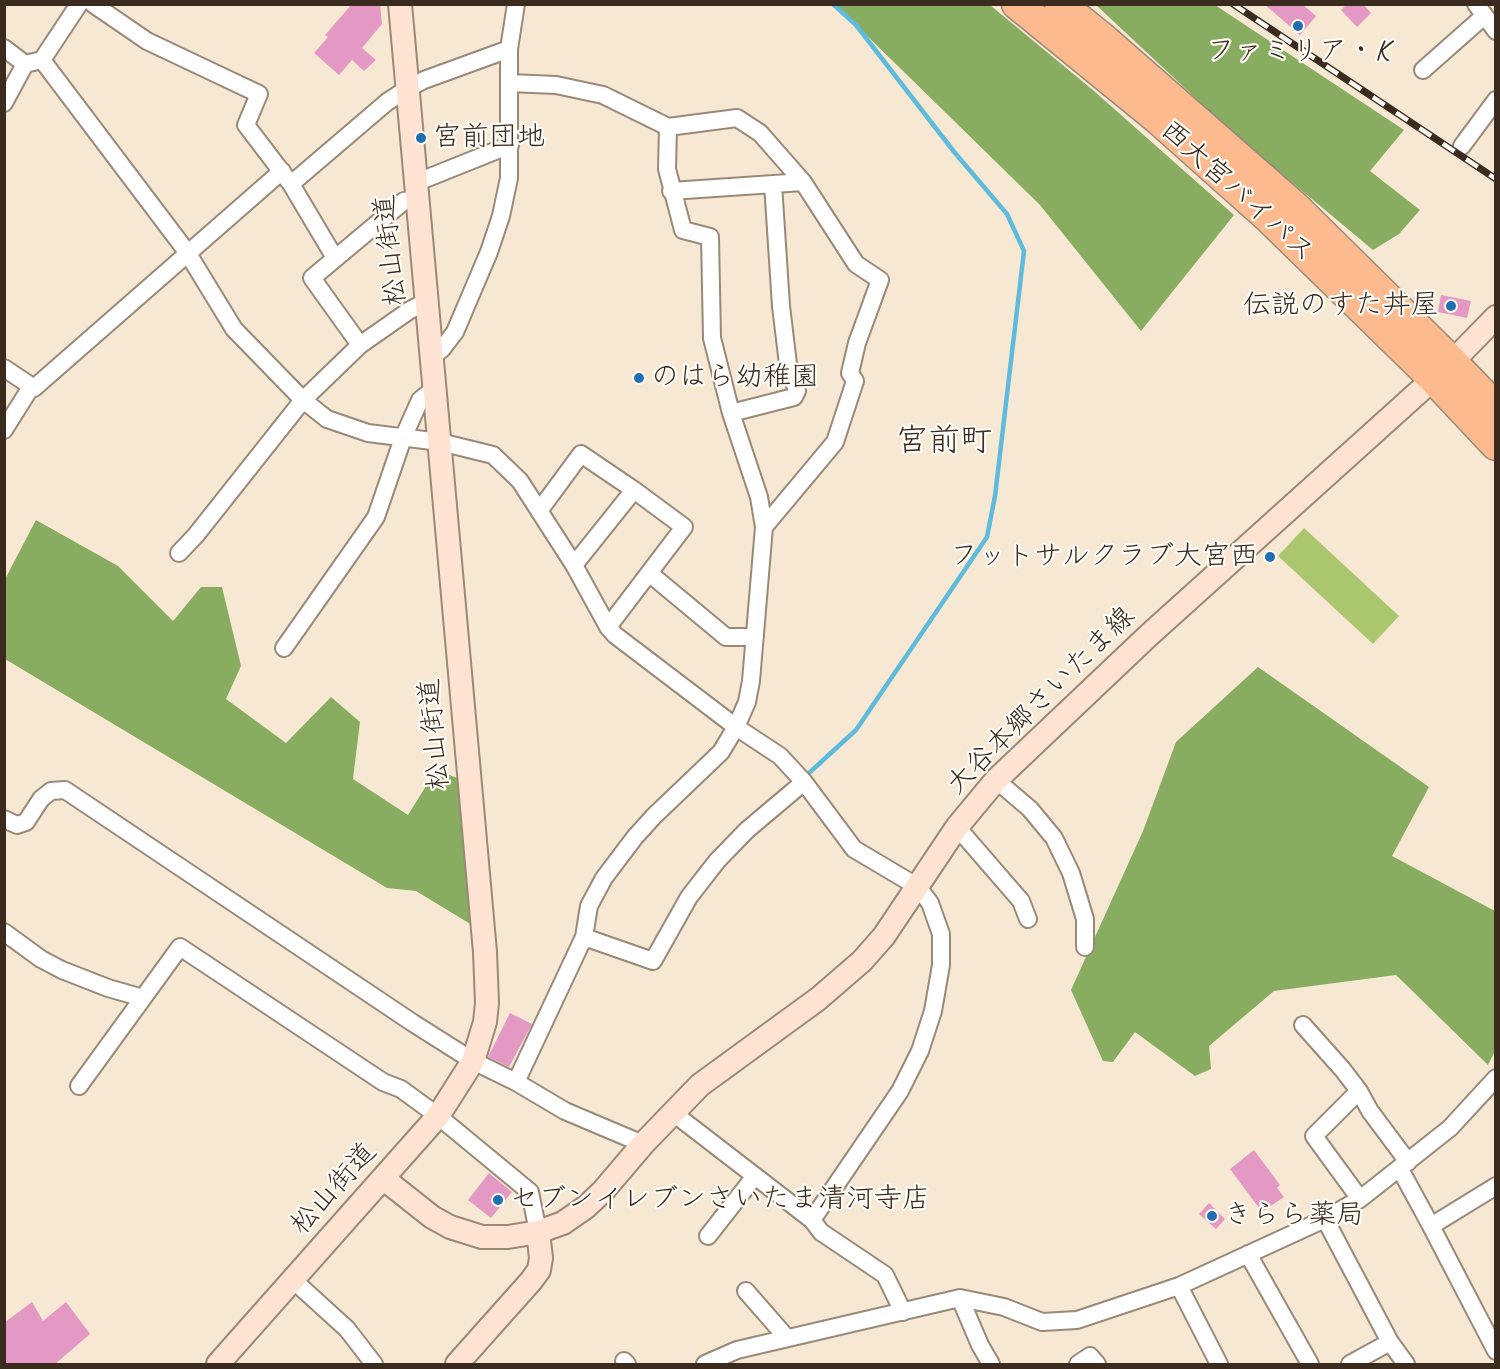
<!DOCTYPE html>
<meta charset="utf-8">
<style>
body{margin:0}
#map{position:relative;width:1500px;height:1369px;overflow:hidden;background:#f7e8d4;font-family:Caveat,sans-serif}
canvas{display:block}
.frame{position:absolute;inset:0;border:6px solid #3b2a1e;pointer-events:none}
</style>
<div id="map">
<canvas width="1500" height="1369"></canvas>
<div class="frame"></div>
</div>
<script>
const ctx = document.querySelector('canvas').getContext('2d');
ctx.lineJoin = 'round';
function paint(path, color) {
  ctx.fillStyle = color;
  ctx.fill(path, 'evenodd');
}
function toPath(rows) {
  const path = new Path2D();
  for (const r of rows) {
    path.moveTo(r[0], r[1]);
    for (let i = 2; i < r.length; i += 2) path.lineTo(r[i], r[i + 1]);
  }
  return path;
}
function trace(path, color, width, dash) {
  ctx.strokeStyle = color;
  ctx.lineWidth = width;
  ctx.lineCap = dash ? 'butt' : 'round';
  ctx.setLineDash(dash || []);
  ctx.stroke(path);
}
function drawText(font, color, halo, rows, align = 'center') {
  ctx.font = font + ' Caveat,"Klee One",sans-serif';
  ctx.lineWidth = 4.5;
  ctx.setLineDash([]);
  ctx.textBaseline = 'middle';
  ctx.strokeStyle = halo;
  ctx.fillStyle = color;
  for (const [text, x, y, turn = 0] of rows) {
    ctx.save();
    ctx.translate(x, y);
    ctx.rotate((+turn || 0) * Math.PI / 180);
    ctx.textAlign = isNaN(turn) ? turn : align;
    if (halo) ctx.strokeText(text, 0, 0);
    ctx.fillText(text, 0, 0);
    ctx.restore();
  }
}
paint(toPath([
 [1304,528,1399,616,1373,644,1278,556]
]), '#abc76d');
paint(toPath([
 [833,5,990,5,1094,91,1234,215,1141,331,1040,205,856,25],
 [1096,5,1215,5,1404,130,1370,171,1420,210,1399,234,1373,250,1234,134],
 [36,520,118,566,173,621,201,587,222,587,241,666,226,699,286,743,331,697,360,722,353,779,408,815,436,770,460,779,472,925,416,891,387,888,5,659,4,581],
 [1258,667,1429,787,1392,856,1495,911,1496,1049,1488,1065,1396,975,1274,991,1209,1046,1211,1069,1195,1076,1135,1032,1113,1062,1103,1061,1071,990,1143,831,1176,742]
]), '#88ac60');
trace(toPath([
 [809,773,856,730,987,537,995,496,1024,251,1007,214,955,153,856,25,833,4]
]), '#5ebbdc', 4.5);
paint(toPath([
 [352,4,380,4,382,24,362,48,376,60,364,71,352,60,339,75,314,53,328,37,325,35],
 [1264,4,1302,4,1316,16,1300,35],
 [1347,4,1363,4,1371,13,1357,27,1341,10],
 [1441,295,1471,301,1467,318,1438,312],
 [510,1013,532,1024,509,1067,488,1057],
 [1254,1150,1280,1185,1277,1188,1284,1197,1262,1212,1230,1169],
 [489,1173,512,1192,491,1218,468,1200],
 [1209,1203,1225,1219,1216,1229,1199,1214],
 [32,1302,43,1321,66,1302,90,1334,54,1365,4,1365,4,1323]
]), '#e499c4');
const street = toPath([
 [93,4,147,41,259,94,246,125,291,184,335,258],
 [1476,4,1496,31],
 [4,48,25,64],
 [42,60,79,4],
 [1423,70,1484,16],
 [509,83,556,85,603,95,668,127,737,118,760,133,803,182,856,264,880,280,857,343,850,373,855,381,835,442,764,527,751,681,747,702,736,727,721,752,654,816,635,837,604,878,589,906,584,937,516,1082],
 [4,103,25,64,42,60,187,252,234,329,303,400,327,419,368,433,440,442,493,455,520,481,574,565,608,627,615,635,736,727,780,756,804,782,854,849,918,887,930,903,941,934,941,965,933,1011,920,1051,900,1091,812,1220],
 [668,127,667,169,683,230,710,237,712,338,731,413,759,497,764,527],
 [1462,146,1496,100],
 [415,183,510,145],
 [291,184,387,102,407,89,424,80,509,49],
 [671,191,803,182],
 [360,345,312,278,404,201,416,199],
 [432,357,442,349,455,332,489,252,501,216,509,178,509,49,516,4],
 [4,368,34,388,282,171],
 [731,413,794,397,797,391,788,364,781,306,773,184],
 [4,430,31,387],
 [539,511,581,454,634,490],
 [179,553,196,535,303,400,360,345,410,310,426,302],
 [574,565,634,490,684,527,608,627],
 [649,573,726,637,755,637],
 [284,648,376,517,403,438,420,400,435,388],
 [996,780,1030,809,1054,838,1071,873,1085,919,1085,947],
 [4,819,17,825,26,822,41,799,51,791,65,790,413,1023,473,1061,516,1082,565,1111,643,1144],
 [957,827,1021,901,1028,919],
 [4,932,41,959,62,970,108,988,143,998],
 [584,937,653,961,689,897,717,861,747,830,804,782],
 [1303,1025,1343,1070,1359,1091,1370,1111,1408,1162],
 [79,1086,180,947,383,1082,401,1089,438,1116,530,1192,538,1232],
 [1359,1091,1314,1136,1360,1199],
 [672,1112,812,1220,821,1232,885,1275,903,1312],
 [1400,1169,1431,1226,1496,1351],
 [1325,1219,1390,1342,1406,1364],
 [1431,1226,1496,1186],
 [708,1236,755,1176],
 [1248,1254,1310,1364],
 [292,1279,347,1329,374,1364],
 [1179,1286,1219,1364],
 [746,1291,787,1338],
 [960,1298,980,1345,991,1364],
 [624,1361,627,1364],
 [705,1364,737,1350,960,1298,1004,1307,1042,1322,1077,1320,1179,1286,1325,1219,1360,1199,1450,1128,1496,1078],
 [1078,1364,1090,1356,1097,1364],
 [1350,1364,1390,1342]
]);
const secondary = toPath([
 [384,1179,432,1217,450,1227,482,1237,508,1237,538,1232,563,1223,586,1207,603,1191,643,1144,700,1085,818,999,862,961,884,936,957,827,996,780,1149,635,1452,362,1496,317],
 [218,1364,438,1116,473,1061,485,1022,487,1003,485,952,400,4],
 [457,1364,531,1281,539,1270,541,1258,538,1232]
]);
const highway = toPath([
 [1017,4,1158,119,1268,217,1433,378,1496,445],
 [1060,4,1101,37,1294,206,1452,362,1496,408]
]);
trace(street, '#998979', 20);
trace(secondary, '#998979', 26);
trace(highway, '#998979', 33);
trace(street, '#fff', 16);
trace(secondary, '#fee3d2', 22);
trace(highway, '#fcba8e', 30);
const rail = toPath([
 [1233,4,1496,179]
]);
trace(rail, '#3b2a1e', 7);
trace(rail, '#fdfcf7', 4.5, [14]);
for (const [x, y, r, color] of [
 [1298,26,6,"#1f6fb2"],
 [421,138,6,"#1f6fb2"],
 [1451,306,6,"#1f6fb2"],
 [639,378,6,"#1f6fb2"],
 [1270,557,6,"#1f6fb2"],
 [498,1200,6,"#1f6fb2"],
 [1212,1216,6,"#1f6fb2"]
]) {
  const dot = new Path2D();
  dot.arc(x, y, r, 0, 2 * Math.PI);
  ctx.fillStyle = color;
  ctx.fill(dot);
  trace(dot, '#fdfcf7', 2);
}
drawText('28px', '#3b2a1e', '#fdfcf7', [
 ["ファミリア・K",1298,52,"center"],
 ["宮前団地",433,138],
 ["伝説のすた丼屋",1439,306,"right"],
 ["のはら幼稚園",651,378],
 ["フットサルクラブ大宮西",1258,557,"right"],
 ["セブンイレブンさいたま清河寺店",510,1200],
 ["きらら薬局",1224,1216]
], 'left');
drawText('28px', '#3b2a1e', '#fdfcf7', [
 ["西大宮バイパス",1237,192,42],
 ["松山街道",391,250,-96],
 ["大谷本郷さいたま線",1041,701,-45],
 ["松山街道",435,734,-95],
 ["松山街道",334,1189,-48]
]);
drawText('32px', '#3b2a1e', '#fdfcf7', [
 ["宮前町",944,442]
]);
</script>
